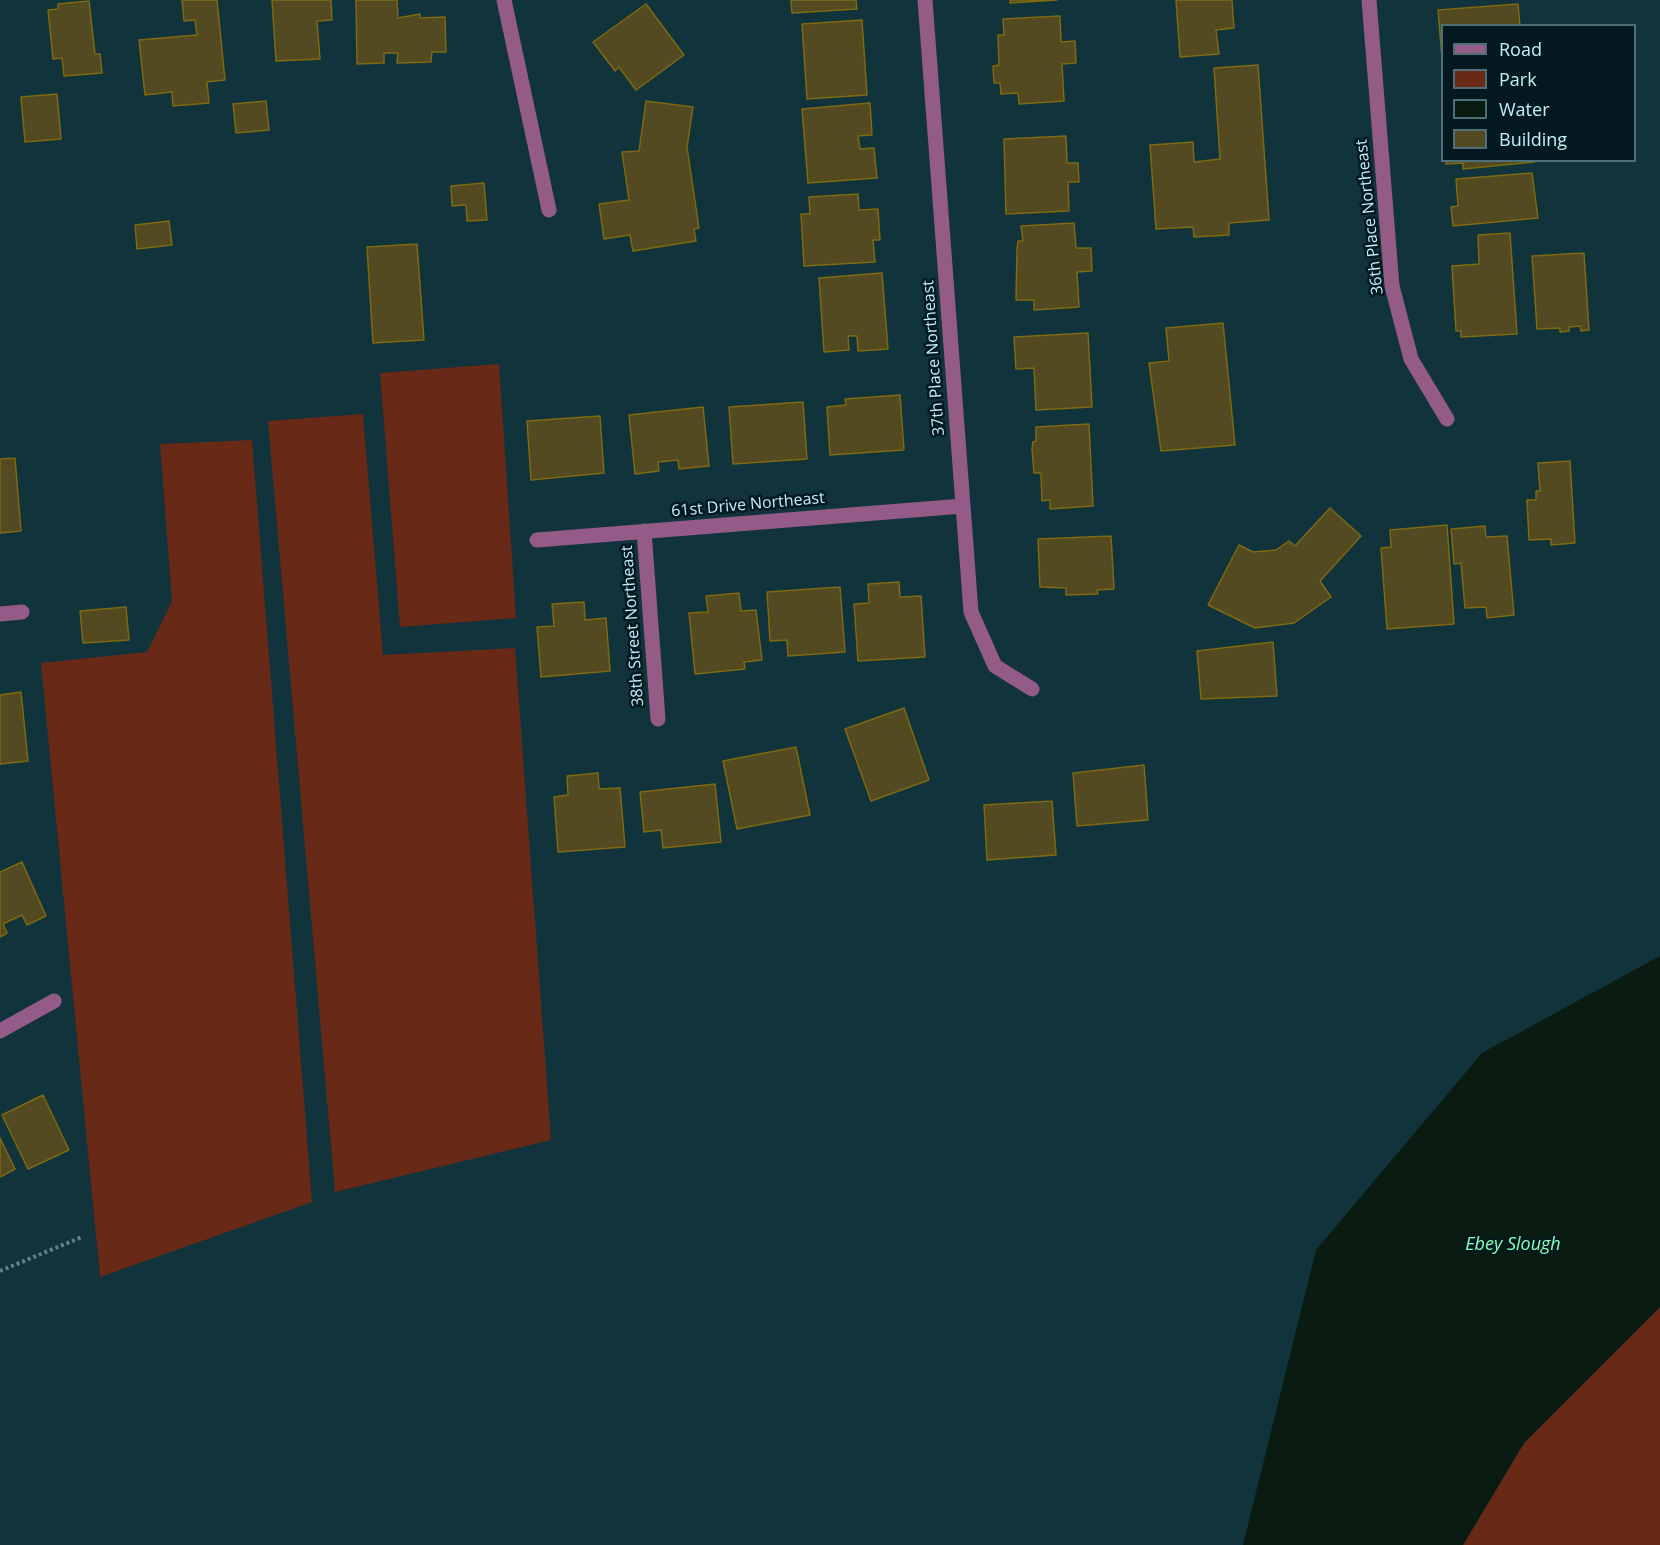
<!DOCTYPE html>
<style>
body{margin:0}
#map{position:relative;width:1660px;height:1545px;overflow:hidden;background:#11333b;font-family:"Open Sans",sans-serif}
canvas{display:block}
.legend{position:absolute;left:1441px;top:24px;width:195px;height:138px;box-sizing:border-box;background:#03191f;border:2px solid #4f6f78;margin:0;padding:8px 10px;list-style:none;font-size:18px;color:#c1f0fd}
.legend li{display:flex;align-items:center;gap:12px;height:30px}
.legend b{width:30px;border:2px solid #4f6f78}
</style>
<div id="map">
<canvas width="1660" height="1545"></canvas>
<ul class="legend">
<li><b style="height:8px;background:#945b86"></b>Road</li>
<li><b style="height:16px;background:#692917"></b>Park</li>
<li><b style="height:16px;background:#0a1b11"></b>Water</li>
<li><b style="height:16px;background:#544a21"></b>Building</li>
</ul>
</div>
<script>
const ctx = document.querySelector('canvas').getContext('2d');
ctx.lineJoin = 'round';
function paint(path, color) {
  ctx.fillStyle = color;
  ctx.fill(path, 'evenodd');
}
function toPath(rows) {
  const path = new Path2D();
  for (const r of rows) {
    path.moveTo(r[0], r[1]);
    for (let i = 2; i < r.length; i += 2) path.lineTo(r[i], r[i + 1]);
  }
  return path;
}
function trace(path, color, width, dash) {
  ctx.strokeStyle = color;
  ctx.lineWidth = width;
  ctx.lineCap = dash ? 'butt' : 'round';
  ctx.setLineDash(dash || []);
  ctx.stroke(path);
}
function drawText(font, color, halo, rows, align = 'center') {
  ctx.font = font + ' "Open Sans",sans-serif';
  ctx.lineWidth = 5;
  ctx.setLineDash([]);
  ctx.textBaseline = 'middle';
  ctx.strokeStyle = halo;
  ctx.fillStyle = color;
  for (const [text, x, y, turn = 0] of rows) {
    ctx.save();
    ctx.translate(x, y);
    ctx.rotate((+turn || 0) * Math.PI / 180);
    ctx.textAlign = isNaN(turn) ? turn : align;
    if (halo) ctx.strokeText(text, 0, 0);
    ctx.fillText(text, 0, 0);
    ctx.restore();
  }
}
paint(toPath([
 [499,364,516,618,400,627,380,373],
 [363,414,383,655,515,648,551,1140,335,1192,268,421],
 [252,440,312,1202,100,1277,41,663,147,652,172,601,160,444],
 [1660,1307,1660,1545,1463,1545,1524,1443]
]), '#692917');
paint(toPath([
 [1660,956,1660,1307,1524,1443,1463,1545,1243,1545,1316,1250,1482,1053]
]), '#0a1b11');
const building = toPath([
 [182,0,217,0,225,80,207,82,209,103,173,106,172,92,145,95,139,40,197,35,195,20,184,21,182,0],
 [272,0,331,0,332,20,317,21,320,59,276,61,272,0],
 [356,0,397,0,398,18,420,14,420,18,445,17,446,52,432,52,431,62,397,63,398,53,384,53,384,63,357,64,356,0],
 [791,0,856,0,857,9,792,13,791,0],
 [1010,0,1057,0,1010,3,1010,0],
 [1176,0,1232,0,1234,28,1216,30,1219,54,1180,57,1176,0],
 [89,1,95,54,100,54,102,73,64,76,62,58,53,59,48,10,58,9,58,4,89,1],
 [646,4,684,55,636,90,619,67,615,71,593,42,646,4],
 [1518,4,1520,26,1442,26,1442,58,1438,10,1518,4],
 [1060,16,1061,42,1075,41,1076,63,1062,64,1064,101,1019,104,1018,93,1001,94,1000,83,994,83,993,66,999,65,998,35,1004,35,1003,19,1060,16],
 [862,20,867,95,807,99,802,24,862,20],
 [1258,65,1269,220,1229,223,1229,235,1194,237,1193,227,1156,229,1150,145,1193,142,1194,162,1220,159,1214,68,1258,65],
 [57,94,61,139,25,142,21,97,57,94],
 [266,101,269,130,236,133,233,104,266,101],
 [646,101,693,107,687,147,699,228,694,229,696,241,633,251,630,235,604,239,599,204,629,200,622,152,639,151,646,101],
 [870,103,872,135,858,136,860,149,874,148,877,178,808,183,802,109,870,103],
 [1066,136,1067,163,1078,163,1079,182,1068,182,1069,211,1006,214,1004,139,1066,136],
 [1446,160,1534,160,1534,162,1463,169,1463,163,1446,164,1446,160],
 [1532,173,1538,218,1453,226,1451,207,1458,206,1456,179,1532,173],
 [484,183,487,220,467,221,466,205,452,206,451,186,484,183],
 [858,194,859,210,878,209,880,240,873,240,875,262,804,266,801,214,810,214,809,197,858,194],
 [169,221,172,245,137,249,135,225,169,221],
 [1074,223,1076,248,1091,248,1092,271,1077,272,1079,307,1034,310,1034,300,1016,300,1017,250,1018,241,1023,241,1021,226,1074,223],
 [1510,233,1517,334,1461,337,1461,331,1456,331,1452,266,1479,264,1478,235,1510,233],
 [417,244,424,340,373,343,367,247,417,244],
 [1584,253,1589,330,1581,331,1580,326,1569,327,1569,331,1560,332,1560,328,1537,329,1532,256,1584,253],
 [882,273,888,349,858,351,857,336,848,336,849,350,824,352,819,278,882,273],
 [1223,323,1235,445,1161,451,1149,363,1169,361,1166,328,1223,323],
 [1088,333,1092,407,1036,410,1034,368,1016,369,1014,337,1088,333],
 [900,395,904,450,830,455,827,407,846,405,845,399,900,395],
 [803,402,807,459,733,464,729,407,803,402],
 [703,407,709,466,679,469,678,460,658,462,659,471,635,474,629,415,703,407],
 [600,416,604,473,531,480,527,421,600,416],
 [1089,424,1093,506,1050,509,1050,500,1042,501,1041,473,1034,473,1032,449,1033,442,1036,441,1036,427,1089,424],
 [15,458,21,531,0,533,0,459,15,458],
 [1570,461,1575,543,1551,545,1551,539,1529,540,1527,500,1536,500,1536,491,1540,491,1538,463,1570,461],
 [1330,508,1361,536,1320,581,1331,597,1294,623,1255,628,1208,605,1239,545,1253,552,1276,550,1289,541,1295,546,1330,508],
 [1447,525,1454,624,1387,629,1381,548,1391,547,1390,530,1447,525],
 [1485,526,1486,537,1507,536,1514,615,1487,618,1486,607,1465,608,1461,563,1454,564,1451,529,1485,526],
 [1111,536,1114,589,1097,590,1098,594,1066,595,1066,588,1040,587,1038,539,1111,536],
 [899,582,900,597,921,596,925,657,858,661,854,604,869,603,868,584,899,582],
 [840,587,845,652,788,656,787,640,770,641,767,592,840,587],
 [739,593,741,611,756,610,762,660,744,662,745,669,695,674,689,613,708,612,706,596,739,593],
 [584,602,585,620,606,618,610,671,541,677,537,627,554,626,552,604,584,602],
 [126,607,129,640,83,643,80,611,126,607],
 [1273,642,1277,696,1201,699,1197,651,1273,642],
 [21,692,28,761,0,764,0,695,21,692],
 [904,708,929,780,871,801,845,729,904,708],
 [796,747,810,815,737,829,723,761,796,747],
 [1144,765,1148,820,1077,826,1073,773,1144,765],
 [598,773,599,789,620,788,625,847,558,852,554,797,568,795,567,776,598,773],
 [715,784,721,842,663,848,661,830,644,832,640,792,715,784],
 [1052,801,1056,855,987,860,984,805,1052,801],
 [22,862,46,916,27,925,22,915,3,924,7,933,0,937,0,872,22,862],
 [43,1095,69,1150,28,1169,2,1115,43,1095],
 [0,1138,15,1169,0,1177,0,1138]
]);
paint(building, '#544a21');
trace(building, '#7d6a11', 1.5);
trace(toPath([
 [0,1271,82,1237]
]), '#5c848e', 4, [3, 3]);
trace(toPath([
 [504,0,549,210]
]), '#945b86', 15);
trace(toPath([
 [925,0,971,612,995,666,1032,689],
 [1369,0,1392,286,1411,359,1447,419],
 [644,531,658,719],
 [537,540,963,506],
 [0,614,22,612],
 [0,1031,54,1001]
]), '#945b86', 15);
drawText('16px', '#c1f0fd', '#03191f', [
 ["36th Place Northeast",1370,217,-96],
 ["37th Place Northeast",934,358,-94],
 ["61st Drive Northeast",748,505,-5],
 ["38th Street Northeast",633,626,-94]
]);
drawText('italic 18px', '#88feb8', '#03191f', [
 ["Ebey Slough",1513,1245]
]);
</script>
